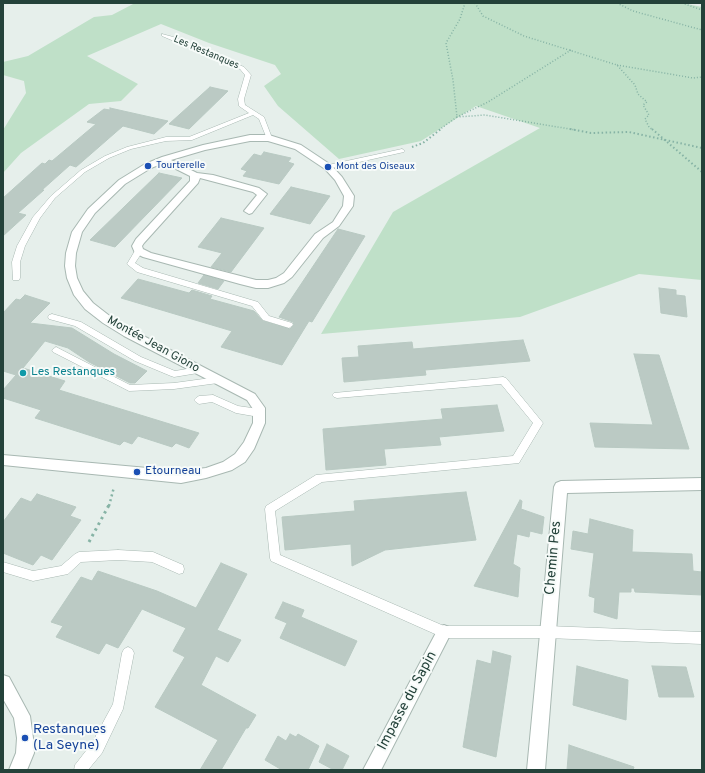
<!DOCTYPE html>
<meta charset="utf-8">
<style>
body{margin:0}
#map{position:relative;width:705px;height:773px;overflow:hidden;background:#e6efeb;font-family:Overpass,sans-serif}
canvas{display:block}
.frame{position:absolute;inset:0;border:4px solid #24423a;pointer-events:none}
</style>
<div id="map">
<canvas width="705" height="773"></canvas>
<div class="frame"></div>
</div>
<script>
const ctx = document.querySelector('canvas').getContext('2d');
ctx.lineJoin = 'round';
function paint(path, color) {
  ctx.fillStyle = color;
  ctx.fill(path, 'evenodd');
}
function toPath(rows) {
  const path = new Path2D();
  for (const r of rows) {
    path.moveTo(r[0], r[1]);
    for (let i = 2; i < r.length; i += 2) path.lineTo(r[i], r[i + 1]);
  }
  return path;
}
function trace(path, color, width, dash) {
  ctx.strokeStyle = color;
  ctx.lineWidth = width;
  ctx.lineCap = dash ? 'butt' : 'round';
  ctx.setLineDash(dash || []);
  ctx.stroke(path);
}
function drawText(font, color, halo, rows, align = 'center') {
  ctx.font = font + ' Overpass,sans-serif';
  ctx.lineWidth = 4;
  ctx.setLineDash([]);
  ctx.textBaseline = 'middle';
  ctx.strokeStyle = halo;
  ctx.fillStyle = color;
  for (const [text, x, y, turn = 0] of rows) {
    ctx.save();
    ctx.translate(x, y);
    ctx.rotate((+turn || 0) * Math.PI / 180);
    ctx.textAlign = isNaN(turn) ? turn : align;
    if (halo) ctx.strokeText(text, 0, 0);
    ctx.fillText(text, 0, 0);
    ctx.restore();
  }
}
paint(toPath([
 [135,3,682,3,702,7,702,280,639,274,520,317,321,334,393,212,540,128,476,106,421,141,339,159,278,106,264,86,281,74,275,65,209,43,161,24,87,56,138,84,121,101,89,104,21,153,3,173,3,130,26,93,24,81,3,75,3,62,28,56,94,17,112,15]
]), '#bfe0c8');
const building = toPath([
 [210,87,228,91,189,129,169,124,210,87],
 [110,108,168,121,154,134,123,126,76,167,70,165,42,190,44,190,18,213,26,215,3,236,3,198,42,163,45,164,49,160,52,161,96,124,87,122,104,109,110,110,110,108],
 [264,152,291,158,288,162,294,164,279,184,243,176,247,171,241,169,254,154,261,156,264,152],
 [159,173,182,178,115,247,90,240,159,173],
 [291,187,330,196,310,224,270,214,291,187],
 [221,218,264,228,231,272,211,267,222,253,198,247,221,218],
 [338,229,365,236,312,322,309,321,282,365,221,347,232,331,121,298,138,279,189,293,192,290,212,296,210,299,254,311,263,321,290,329,294,325,293,322,279,317,338,229],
 [204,275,224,281,218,289,198,283,204,275],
 [659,288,676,290,676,295,685,296,687,317,661,313,659,288],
 [25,295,50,303,30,323,72,328,114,354,147,371,135,383,130,383,89,362,68,348,45,341,23,368,65,381,59,390,199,433,189,448,176,443,172,447,138,436,132,444,124,441,120,445,35,418,41,410,3,398,3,390,16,375,3,371,3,313,16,299,20,300,25,295],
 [523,340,530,361,425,370,426,375,344,382,342,358,359,357,358,346,412,342,413,349,523,340],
 [634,354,659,355,689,449,595,447,590,423,653,425,634,354],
 [497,405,504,431,439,437,441,445,384,449,386,465,326,470,323,429,443,419,441,409,497,405],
 [466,492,476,540,385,550,352,566,351,544,285,550,282,517,355,511,354,501,466,492],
 [37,494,76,507,70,516,81,520,52,560,41,555,33,565,3,553,3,522,21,498,31,502,37,494],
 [520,500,522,501,521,509,544,517,542,534,530,531,529,537,517,534,513,564,520,568,518,597,474,586,520,500],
 [590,519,633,530,632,552,692,554,693,571,702,572,702,595,635,592,634,588,631,588,631,592,619,592,617,619,594,612,595,598,589,596,594,553,571,549,573,531,588,534,590,519],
 [221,563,247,574,217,630,241,640,228,662,216,656,201,685,256,715,248,728,246,728,221,770,200,770,218,740,155,707,185,657,173,651,186,628,142,609,118,648,106,643,99,654,56,637,63,626,51,622,81,577,92,581,98,571,157,591,196,608,221,563],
 [283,602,304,610,301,617,357,641,345,666,280,638,287,623,275,618,283,602],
 [493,651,511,656,496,757,463,747,477,660,491,664,493,651],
 [577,666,628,680,626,720,573,705,577,666],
 [652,666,686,667,694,697,659,697,652,666],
 [290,734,296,737,298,734,319,746,308,770,282,770,265,760,278,736,286,741,290,734],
 [327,744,349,756,342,770,334,770,319,762,327,744],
 [569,745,634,767,633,770,567,770,569,745]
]);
paint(building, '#bbcac4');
trace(building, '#b8c9c2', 1);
const service = toPath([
 [162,34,177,38,244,67,251,75,244,99,245,105,264,117,272,138,267,139,259,119,253,115,192,140,166,141,131,149,109,158,85,172,55,198,40,218,25,246,20,262,20,278,19,280,13,280,12,262,17,246,33,217,51,196,81,170,105,156,127,147,166,137,189,137,249,113,239,106,238,99,245,75,240,69,162,36,162,34],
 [402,149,405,151,404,152,328,169,325,167,328,165,402,149],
 [136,249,142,249,143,251,135,263,143,268,258,302,269,316,292,323,293,325,289,328,263,320,252,306,137,272,127,264,136,249],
 [52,314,81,322,141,357,175,371,198,367,202,370,198,373,174,377,171,376,135,361,75,326,49,319,48,317,49,315,52,314],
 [56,347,130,385,174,383,218,377,222,380,218,383,174,389,129,391,53,352,52,350,56,347],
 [503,377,506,378,543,423,519,463,322,482,275,511,280,555,444,626,547,626,702,632,702,644,547,638,444,638,271,561,270,558,265,509,266,506,316,475,513,456,533,423,501,384,337,398,334,397,332,395,334,393,503,377],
 [213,395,238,406,259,409,262,410,264,413,262,416,259,417,236,413,212,402,199,404,196,402,194,400,196,398,199,396,213,395],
 [118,550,153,552,183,565,184,569,183,573,179,574,152,562,118,560,81,562,68,574,33,581,3,572,3,562,33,571,61,566,75,554,79,552,118,550],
 [128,647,132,649,134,653,123,709,102,753,88,770,74,770,75,765,92,743,113,704,122,653,124,649,128,647]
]);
const minor = toPath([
 [250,135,269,135,301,145,331,165,342,177,354,196,353,206,339,226,323,238,292,277,284,283,268,288,256,288,240,284,143,257,135,253,132,246,136,239,190,181,190,176,164,163,151,168,125,184,95,213,82,232,76,253,75,266,77,278,83,291,93,303,111,317,132,330,255,394,265,408,265,423,254,449,245,462,232,470,206,478,181,483,3,465,3,455,181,471,206,468,223,462,235,454,244,442,253,423,253,409,247,400,124,336,103,323,85,309,74,295,67,278,65,266,66,253,72,232,88,209,119,180,145,164,162,157,203,145,250,135],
 [250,141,268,141,295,149,325,169,335,180,344,196,343,206,333,222,315,234,284,273,276,278,268,280,256,280,151,253,143,249,142,246,144,243,198,183,200,178,253,192,257,195,244,211,249,214,252,213,267,194,259,188,213,175,197,173,171,160,205,150,250,141],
 [702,478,702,490,567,493,545,770,527,770,554,487,556,483,561,481,702,478],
 [444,625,449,627,452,632,449,637,381,770,363,770,439,627,444,625],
 [3,675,9,677,30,716,33,738,34,753,27,770,9,770,16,753,17,738,14,718,3,699,3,675]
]);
trace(service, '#a8b8b2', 1);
trace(minor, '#a8b8b2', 2);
trace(toPath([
 [475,3,483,16,524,36,617,65,635,85,638,94,647,102,643,105,649,115,645,119,649,127,653,130],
 [617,3,633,11,702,30],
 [682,3,702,10],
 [571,50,488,102,457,117,485,115,576,130],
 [617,65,693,78,702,77],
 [439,130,457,117,453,80,446,43,460,19,465,3]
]), '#86b3a5', 1.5, [1, 2]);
trace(toPath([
 [570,129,591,133,629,132,702,148],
 [652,129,702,172],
 [412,147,423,143,441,129]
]), '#86b3a5', 2, [1.5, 2.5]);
trace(toPath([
 [109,506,114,487]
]), '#86b3a5', 2.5, [2, 3]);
trace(toPath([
 [89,542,109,505]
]), '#86b3a5', 3, [2.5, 4]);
paint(service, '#fff');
paint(minor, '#fff');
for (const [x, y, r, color] of [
 [148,166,4,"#1a4fb4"],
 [328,167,4,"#1a4fb4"],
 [23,373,4,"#0f9aa8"],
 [137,472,4,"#1a4fb4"],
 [25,738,4,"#1a4fb4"]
]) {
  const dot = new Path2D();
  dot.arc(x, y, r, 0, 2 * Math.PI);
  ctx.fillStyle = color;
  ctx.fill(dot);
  trace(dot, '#f7fbf9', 1.5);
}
drawText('10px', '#24423a', '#f7fbf9', [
 ["Les Restanques",206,53,23]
]);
drawText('10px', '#164399', '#f7fbf9', [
 ["Tourterelle",156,166],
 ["Mont des Oiseaux",336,167]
], 'left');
drawText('12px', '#24423a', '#f7fbf9', [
 ["Montée Jean Giono",153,345,29]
]);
drawText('12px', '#0d838f', '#f7fbf9', [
 ["Les Restanques",31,373]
], 'left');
drawText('12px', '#164399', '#f7fbf9', [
 ["Etourneau",145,472]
], 'left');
drawText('14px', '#24423a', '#f7fbf9', [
 ["Chemin Pes",554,558,-85],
 ["Impasse du Sapin",408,701,-62]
]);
drawText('14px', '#164399', '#f7fbf9', [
 ["Restanques",33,730],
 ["(La Seyne)",33,746]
], 'left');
</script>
